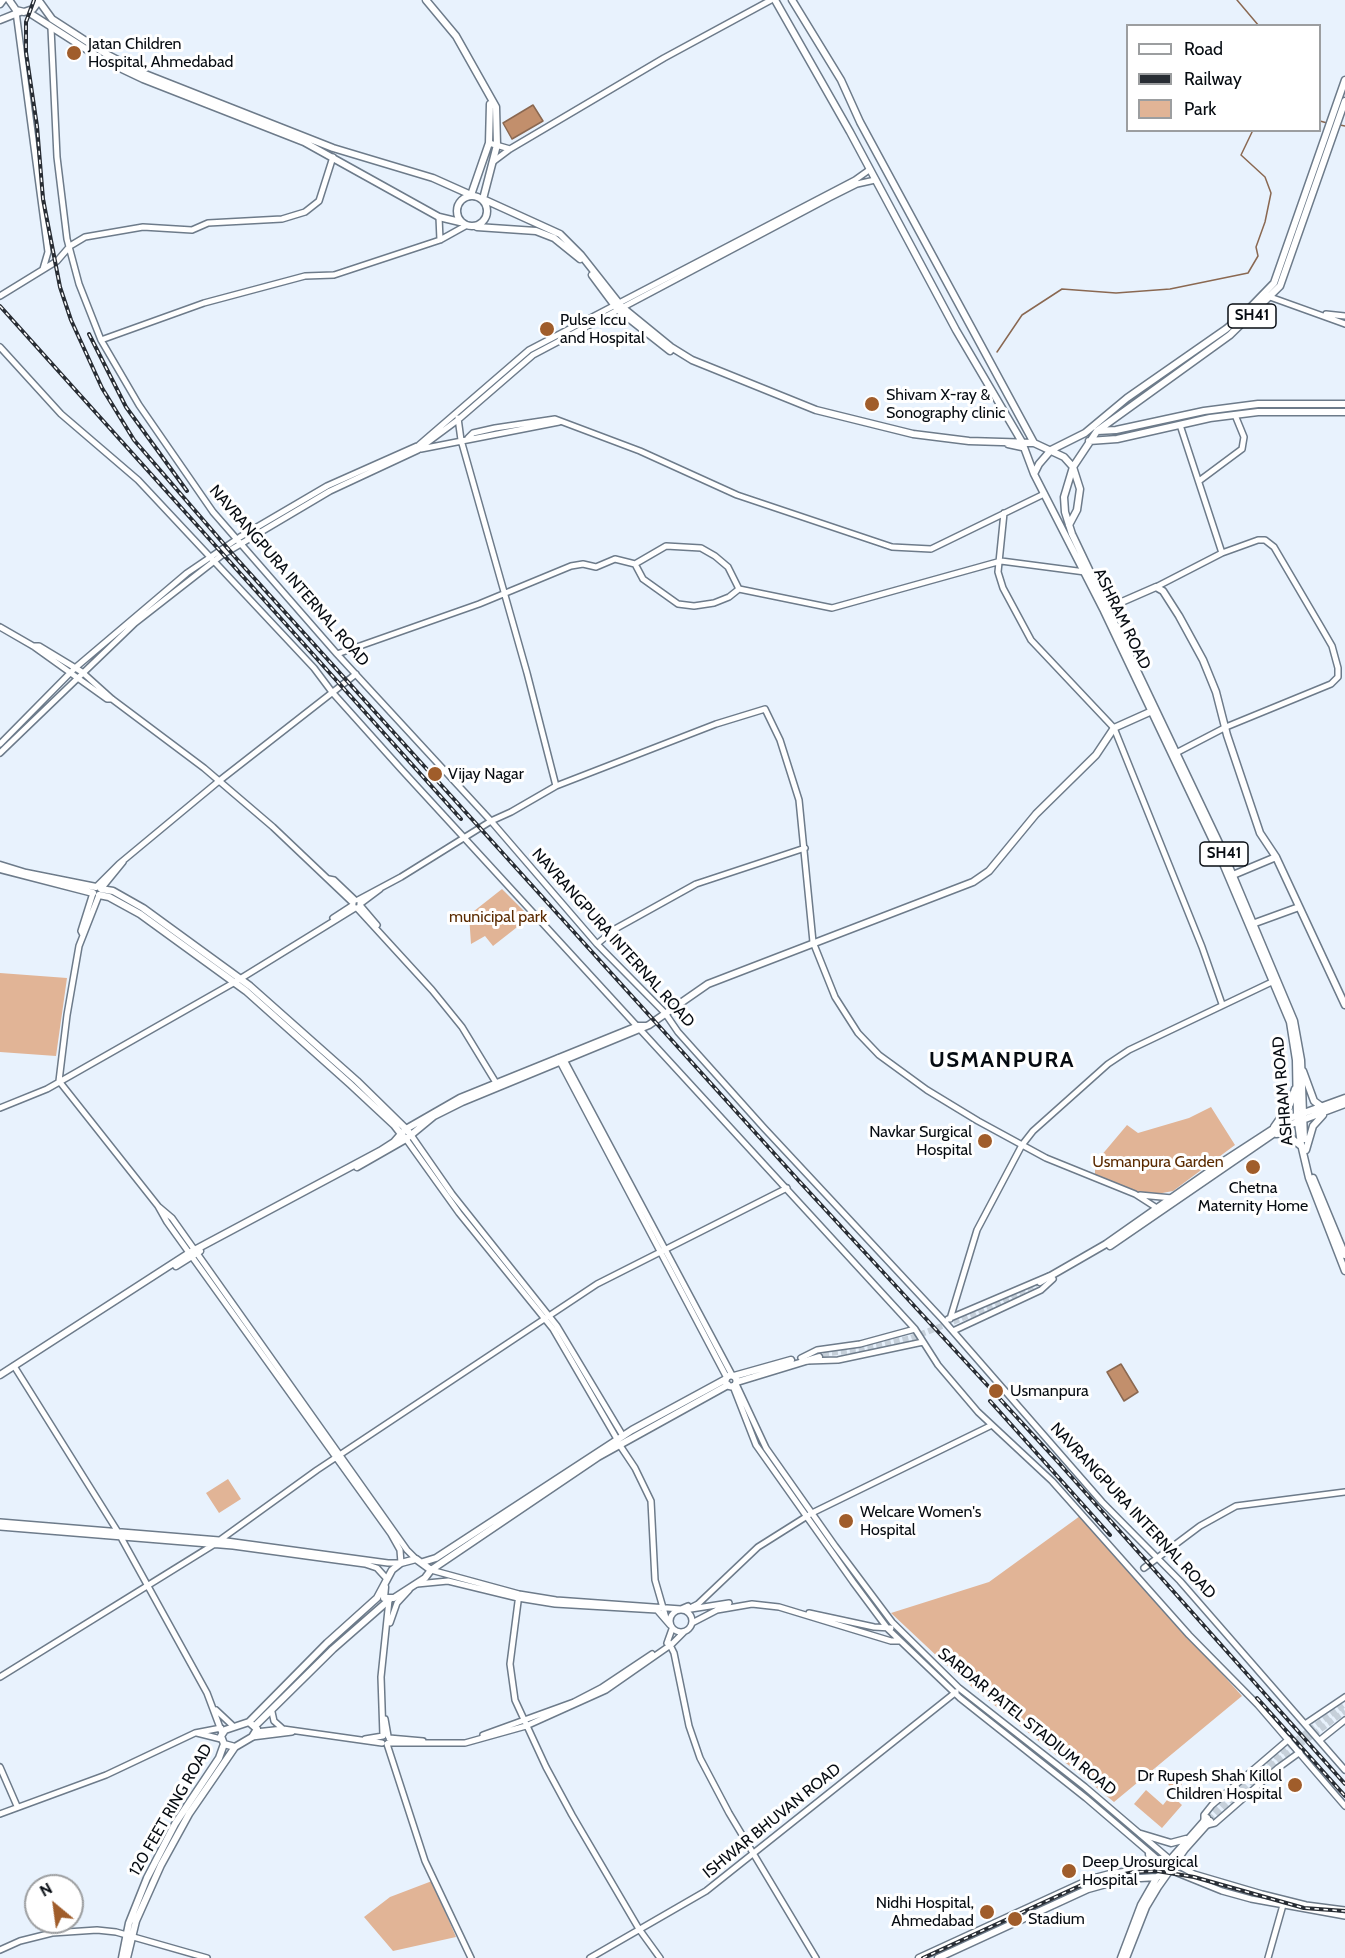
<!DOCTYPE html>
<style>
body{margin:0}
#map{position:relative;width:1345px;height:1958px;overflow:hidden;background:#e8f2fd;font-family:Cabin,sans-serif}
canvas{display:block}
.legend{position:absolute;left:1126px;top:24px;width:195px;height:108px;box-sizing:border-box;background:#fff;border:2px solid #9c9ea0;margin:0;padding:8px 10px;list-style:none;font-size:18px;color:#070c12}
.legend li{display:flex;align-items:center;gap:12px;height:30px}
.legend b{width:30px;border:2px solid #9c9ea0}
.north{position:absolute;left:24px;top:1874px;width:60px;height:60px;box-sizing:border-box;background:#fff;border:2px solid #9c9ea0;border-radius:50%;rotate:331deg;font-size:16px;font-weight:700;line-height:24px;text-align:center;color:#070c12}
.north::after{content:'';display:block;margin:auto;width:21px;height:27px;background:#a05d2b;clip-path:polygon(50% 0,100% 100%,50% 72%,0 100%)}
</style>
<div id="map">
<canvas width="1345" height="1958"></canvas>
<ul class="legend">
<li><b style="height:8px;background:#fff"></b>Road</li>
<li><b style="height:8px;background:#282d34"></b>Railway</li>
<li><b style="height:16px;background:#e1b496"></b>Park</li>
</ul>
<div class="north">N</div>
</div>
<script>
const ctx = document.querySelector('canvas').getContext('2d');
ctx.lineJoin = 'round';
function paint(path, color) {
  ctx.fillStyle = color;
  ctx.fill(path, 'evenodd');
}
function toPath(rows) {
  const path = new Path2D();
  for (const r of rows) {
    if (r.length === 3) {
      path.moveTo(r[0] + r[2], r[1]);
      path.arc(r[0], r[1], r[2], 0, 2 * Math.PI);
      continue;
    }
    path.moveTo(r[0], r[1]);
    for (let i = 2; i < r.length; i += 2) path.lineTo(r[i], r[i + 1]);
  }
  return path;
}
function trace(path, color, width, dash) {
  ctx.strokeStyle = color;
  ctx.lineWidth = width;
  ctx.lineCap = dash ? 'butt' : 'round';
  ctx.setLineDash(dash || []);
  ctx.stroke(path);
}
function drawText(font, color, halo, rows, align = 'center') {
  ctx.font = font + ' Cabin,sans-serif';
  ctx.lineWidth = 6;
  ctx.setLineDash([]);
  ctx.textBaseline = 'middle';
  ctx.strokeStyle = halo;
  ctx.fillStyle = color;
  for (const [text, x, y, turn = 0] of rows) {
    ctx.save();
    ctx.translate(x, y);
    ctx.rotate((+turn || 0) * Math.PI / 180);
    ctx.textAlign = isNaN(turn) ? turn : align;
    if (halo) ctx.strokeText(text, 0, 0);
    ctx.fillText(text, 0, 0);
    ctx.restore();
  }
}
paint(toPath([
 [502,889,530,917,493,946,485,936,471,944,469,915],
 [0,973,67,978,56,1056,0,1052],
 [1211,1107,1235,1145,1173,1191,1157,1194,1136,1192,1095,1176,1095,1163,1127,1125,1138,1133,1189,1118],
 [228,1479,241,1499,219,1513,206,1493],
 [1080,1516,1242,1696,1114,1802,956,1674,891,1613,989,1582],
 [1175,1782,7],
 [1146,1790,1163,1805,1171,1795,1182,1805,1162,1828,1134,1804],
 [432,1881,456,1937,393,1951,364,1917,390,1897]
]), '#e1b496');
const water = toPath([
 [533,105,543,121,512,139,503,123,533,105],
 [1121,1364,1138,1392,1124,1401,1107,1372,1121,1364]
]);
paint(water, '#c28f6c');
trace(water, '#8a6851', 1.5);
trace(toPath([
 [1237,0,1259,26],
 [1320,121,1327,123],
 [1340,125,1345,126],
 [997,352,1022,315,1062,289,1116,293,1170,289,1248,273,1258,256,1256,247,1265,222,1271,193,1265,177,1241,155,1253,130]
]), '#8a6851', 1.5);
trace(toPath([
 [814,1355,864,1349,911,1338,986,1309,1040,1282],
 [1207,1818,1263,1765,1345,1704],
 [1210,1821,1267,1769,1345,1711]
]), '#c6d0da', 6, [6, 3]);
const minor = toPath([
 [16,12,48,252,43,269],
 [51,28,57,157,67,239,79,284,101,340,139,405,213,512,337,654,491,821,597,944,665,1013,678,1032,764,1128,944,1321,1102,1502,1180,1581,1345,1770],
 [489,143,510,149],
 [494,161,510,149,664,58,771,0],
 [439,217,440,240],
 [0,296,57,261,70,246,85,237,143,227,192,230,208,223,282,219,305,212,319,201,333,157],
 [1270,297,1345,324],
 [1326,314,1345,316],
 [101,340,204,303,305,276,334,275,440,240,467,225],
 [0,347,61,414,138,480,314,668,332,692,401,769,915,1329,938,1365,978,1412,1052,1481,1189,1635,1258,1705,1345,1806],
 [458,418,461,440,527,673,556,786],
 [1180,425,1222,553],
 [468,438,473,433,495,428,555,419,640,451,737,495,892,547,931,549,1044,494],
 [419,445,529,350,855,180,869,170],
 [420,448,459,419,533,355,829,198,857,184,875,180],
 [421,449,559,422],
 [1199,481,1242,449,1244,437,1235,415],
 [1004,513,998,572,1003,588,1031,640,1114,728,1202,947,1222,1004],
 [635,564,666,546,701,548,715,556,728,567,739,589],
 [1156,587,1222,553,1258,540,1265,540,1274,547,1321,627,1332,646,1338,668,1338,677,1331,684,1226,727,1176,753],
 [0,627,33,646,107,699,112,699],
 [33,646,39,646,82,672,112,699,204,768,273,827,353,903],
 [337,654,479,604,571,566,583,564,596,567,615,559,635,564,643,579,678,604,694,606,714,603,729,597,739,589,832,608,1001,561,1085,572],
 [0,744,75,668,187,573,240,537,327,486,417,446],
 [0,753,135,623,222,555,330,491,418,450],
 [329,879,334,880,355,900],
 [96,887,119,864,219,781,356,674],
 [101,889,123,862],
 [358,900,401,877,491,821,511,812,556,786,716,724,765,709,780,740,799,800,813,942,835,997,858,1033,879,1055,927,1090,978,1121,1046,1158,1135,1194,1160,1210],
 [360,904,380,889],
 [360,905,377,925],
 [357,908,432,990,462,1027,498,1086],
 [333,918,353,905],
 [83,935,81,931,93,893],
 [597,944,615,929,696,884,805,848],
 [558,1058,727,1378],
 [563,1058,732,1375],
 [0,1108,47,1089,235,982,355,908],
 [411,1135,452,1194,557,1326,623,1436],
 [406,1139,459,1213,553,1329,617,1439],
 [1140,1195,1172,1198],
 [159,1207,172,1218,407,1550,416,1559],
 [948,1319,1049,1276],
 [950,1319,977,1230,1022,1145,1033,1131,1108,1064,1129,1050,1276,980],
 [953,1331,1041,1290,1053,1279],
 [801,1358,817,1350,860,1344,915,1329],
 [807,1361,838,1360,923,1342],
 [14,1366,118,1532,207,1693,222,1733],
 [736,1384,766,1448,835,1546,892,1622,959,1688,1085,1787,1174,1863,1194,1874,1262,1894,1306,1905,1345,1910],
 [733,1386,756,1445,853,1582,888,1629,960,1698,1086,1798,1170,1870,1222,1891,1251,1899,1345,1916],
 [619,1444,635,1468,651,1501,655,1580,666,1618],
 [0,1522,219,1540,388,1563,401,1563,400,1550,391,1534,167,1222,158,1206,59,1081,67,1015,79,946,99,895],
 [0,1527,233,1546,365,1564,377,1568,387,1579],
 [1144,1568,1200,1526,1236,1506,1345,1492],
 [431,1570,519,1594,556,1600,681,1609,688,1606],
 [417,1584,448,1581,518,1598,555,1604,657,1610,670,1625],
 [519,1594,510,1664,515,1700,546,1767,572,1815,639,1929,660,1958],
 [691,1609,729,1603],
 [681,1621,11],
 [686,1610,698,1604,758,1547,812,1513,990,1426],
 [809,1613,874,1627,891,1628],
 [390,1623,397,1603,409,1590],
 [692,1623,717,1610,752,1604,779,1607,891,1641,900,1641],
 [668,1641,674,1653,689,1726,700,1758,729,1813,816,1958],
 [667,1643,672,1629],
 [0,1677,213,1545,317,1470,597,1284,787,1188],
 [216,1710,232,1725],
 [272,1712,274,1721,283,1729],
 [385,1719,388,1736],
 [1305,1724,1345,1697],
 [256,1732,283,1729,382,1743],
 [197,1733,221,1739],
 [483,1735,574,1702,601,1688,652,1654],
 [252,1737,292,1732],
 [389,1738,423,1741],
 [365,1739,383,1736,381,1677,389,1600],
 [1320,1740,1345,1720],
 [388,1743,465,1743,526,1726,606,1690,672,1644,684,1632],
 [387,1744,425,1861,471,1958],
 [0,1767,17,1806],
 [0,1814,106,1775,195,1733,221,1728],
 [1204,1821,1204,1815,1212,1805,1289,1739],
 [1207,1825,1215,1823,1278,1768,1300,1752],
 [0,1950,20,1941,52,1933,97,1930,116,1932,207,1958],
 [590,1958,706,1891,956,1692],
 [1268,1958,1283,1905]
]);
const major = toPath([
 [9,0,16,10,24,12,33,9,39,1],
 [426,0,456,36,496,107,497,145,483,199,560,234,581,255,622,307,671,347,692,360,816,410,913,434,969,441,1034,443,1064,457,1073,467,1080,489,1077,510,1069,525],
 [775,0,850,132,956,330,1022,442,1034,474],
 [792,0,841,80,860,122,1034,443],
 [39,1,52,19,106,54,145,74,333,148,433,178,471,195,489,143,490,104],
 [0,4,3,0],
 [28,12,103,60,143,79,304,142,439,217,460,222],
 [0,20,20,12],
 [1345,80,1274,283,1243,315,1226,329,1127,398,1085,433,1051,450,1039,464,1034,474,1104,611,1216,847,1290,1022,1296,1060,1297,1116,1301,1144,1309,1178,1345,1271],
 [472,211,15],
 [477,227,536,231,554,238,580,259],
 [592,275,618,310,670,351],
 [1097,431,1116,430,1204,411,1258,404,1345,404],
 [1089,441,1117,439,1210,418,1258,412,1345,412],
 [1008,444,1022,447],
 [1108,608,1156,587,1163,591,1179,616,1203,660,1216,692,1227,735,1260,833,1276,857,1345,1005],
 [0,865,26,873,96,887],
 [0,869,93,893],
 [1233,875,1276,857],
 [101,889,113,891,143,908,250,986,357,1081,406,1129,460,1098,638,1026,646,1026],
 [1255,923,1299,907],
 [1303,1071,1314,1101,1322,1107],
 [1274,1127,1290,1104,1295,1089],
 [1276,1134,1285,1133,1301,1146],
 [411,1135,434,1116,462,1102,649,1025,708,984,973,882,989,871,1036,814,1096,755,1114,728,1152,711],
 [1304,1139,1301,1060,1294,1021,1220,845,1072,534,1065,512,1064,497,1073,467,1097,431,1230,335,1280,286,1345,101],
 [1306,1150,1313,1126,1323,1115],
 [357,1167,406,1139],
 [1313,1178,1345,1255],
 [1110,1246,1273,1134,1289,1125,1345,1104],
 [176,1266,200,1251],
 [1040,1282,1106,1244,1227,1159,1290,1118,1345,1098],
 [0,1375,189,1253,380,1151,394,1142,401,1134,406,1129,411,1135,406,1139,401,1134,394,1125,350,1084,246,991,140,914,109,897,99,895],
 [731,1381,5.5],
 [734,1376,791,1360],
 [737,1382,819,1357],
 [423,1562,436,1558,632,1430,726,1379],
 [431,1570,598,1457,728,1385],
 [249,1722,327,1643,377,1598,392,1570,401,1563,416,1559,431,1570,425,1578,394,1598,384,1598,385,1587],
 [249,1722,257,1729,252,1737,235,1747,224,1744,221,1736,225,1730,249,1722],
 [255,1726,333,1649,389,1600],
 [1141,1834,1171,1843,1186,1839],
 [1141,1868,1150,1860,1149,1854],
 [1163,1868,1207,1818],
 [122,1958,129,1923,147,1878,175,1824,219,1758,224,1744],
 [127,1958,136,1921,161,1865,189,1814,235,1747],
 [919,1958,1091,1879,1110,1874,1164,1866],
 [938,1958,1088,1889,1124,1879,1157,1877,1170,1870],
 [1121,1958,1141,1905,1157,1877],
 [1126,1958,1146,1907,1158,1887,1185,1849,1210,1821]
]);
trace(minor, '#6d7b8a', 8);
trace(major, '#6d7b8a', 9);
trace(minor, '#fff', 5);
trace(major, '#fff', 6);
const rail = toPath([
 [34,0,26,22,26,52,37,126,43,199,60,287,71,320,102,388,134,440,236,558,799,1181,1059,1463,1345,1784],
 [0,306,461,819],
 [89,334,126,407,187,491],
 [990,1401,1110,1535],
 [1257,1698,1345,1796],
 [923,1958,1088,1882,1134,1872,1157,1871,1194,1877,1304,1908,1345,1911]
]);
trace(rail, '#282d34', 4);
trace(rail, '#fff', 1.5, [4.5]);
for (const [x, y, r, color] of [
 [74,53,8,"#a05d2b"],
 [547,329,8,"#a05d2b"],
 [872,404,8,"#a05d2b"],
 [435,774,8,"#a05d2b"],
 [985,1141,8,"#a05d2b"],
 [1253,1167,8,"#a05d2b"],
 [996,1391,8,"#a05d2b"],
 [846,1521,8,"#a05d2b"],
 [1295,1785,8,"#a05d2b"],
 [1069,1871,8,"#a05d2b"],
 [987,1912,8,"#a05d2b"],
 [1015,1919,8,"#a05d2b"]
]) {
  const dot = new Path2D();
  dot.arc(x, y, r, 0, 2 * Math.PI);
  ctx.fillStyle = color;
  ctx.fill(dot);
  trace(dot, '#fff', 2);
}
for (const [x, y, w] of [
 [1252,316,48],
 [1224,854,48]
]) {
  const box = new Path2D();
  box.roundRect(x - w / 2, y - 12, w, 24, 4.5);
  ctx.fillStyle = '#fff';
  ctx.fill(box);
  trace(box, '#070c12', 1.5);
}
drawText('bold 15px', '#070c12', null, [
 ["SH41",1252,316],
 ["SH41",1224,854]
]);
drawText('16px', '#070c12', '#fff', [
 ["Jatan Children",88,44],
 ["Hospital, Ahmedabad",88,62],
 ["Pulse Iccu",560,320],
 ["and Hospital",560,338],
 ["Shivam X-ray &",886,395],
 ["Sonography clinic",886,413],
 ["Vijay Nagar",448,774],
 ["Navkar Surgical",972,1132,"right"],
 ["Hospital",972,1150,"right"],
 ["Chetna",1253,1188,"center"],
 ["Maternity Home",1253,1206,"center"],
 ["Usmanpura",1010,1391],
 ["Welcare Women's",860,1512],
 ["Hospital",860,1530],
 ["Dr Rupesh Shah Killol",1282,1776,"right"],
 ["Children Hospital",1282,1794,"right"],
 ["Deep Urosurgical",1082,1862],
 ["Hospital",1082,1880],
 ["Nidhi Hospital,",974,1903,"right"],
 ["Ahmedabad",974,1921,"right"],
 ["Stadium",1028,1919]
], 'left');
drawText('16px', '#070c12', '#fff', [
 ["NAVRANGPURA INTERNAL ROAD",289,576,49],
 ["ASHRAM ROAD",1122,619,64],
 ["NAVRANGPURA INTERNAL ROAD",613,938,48],
 ["ASHRAM ROAD",1283,1091,-95],
 ["NAVRANGPURA INTERNAL ROAD",1133,1511,47],
 ["SARDAR PATEL STADIUM ROAD",1027,1722,39],
 ["120 FEET RING ROAD",171,1810,-60],
 ["ISHWAR BHUVAN ROAD",772,1821,-39]
]);
drawText('16px', '#5a2a00', '#fff', [
 ["municipal park",498,917],
 ["Usmanpura Garden",1158,1162]
]);
ctx.letterSpacing = '1.5px';
drawText('bold 22px', '#070c12', '#fff', [
 ["USMANPURA",1002,1061]
]);
ctx.letterSpacing = '0px';
</script>
